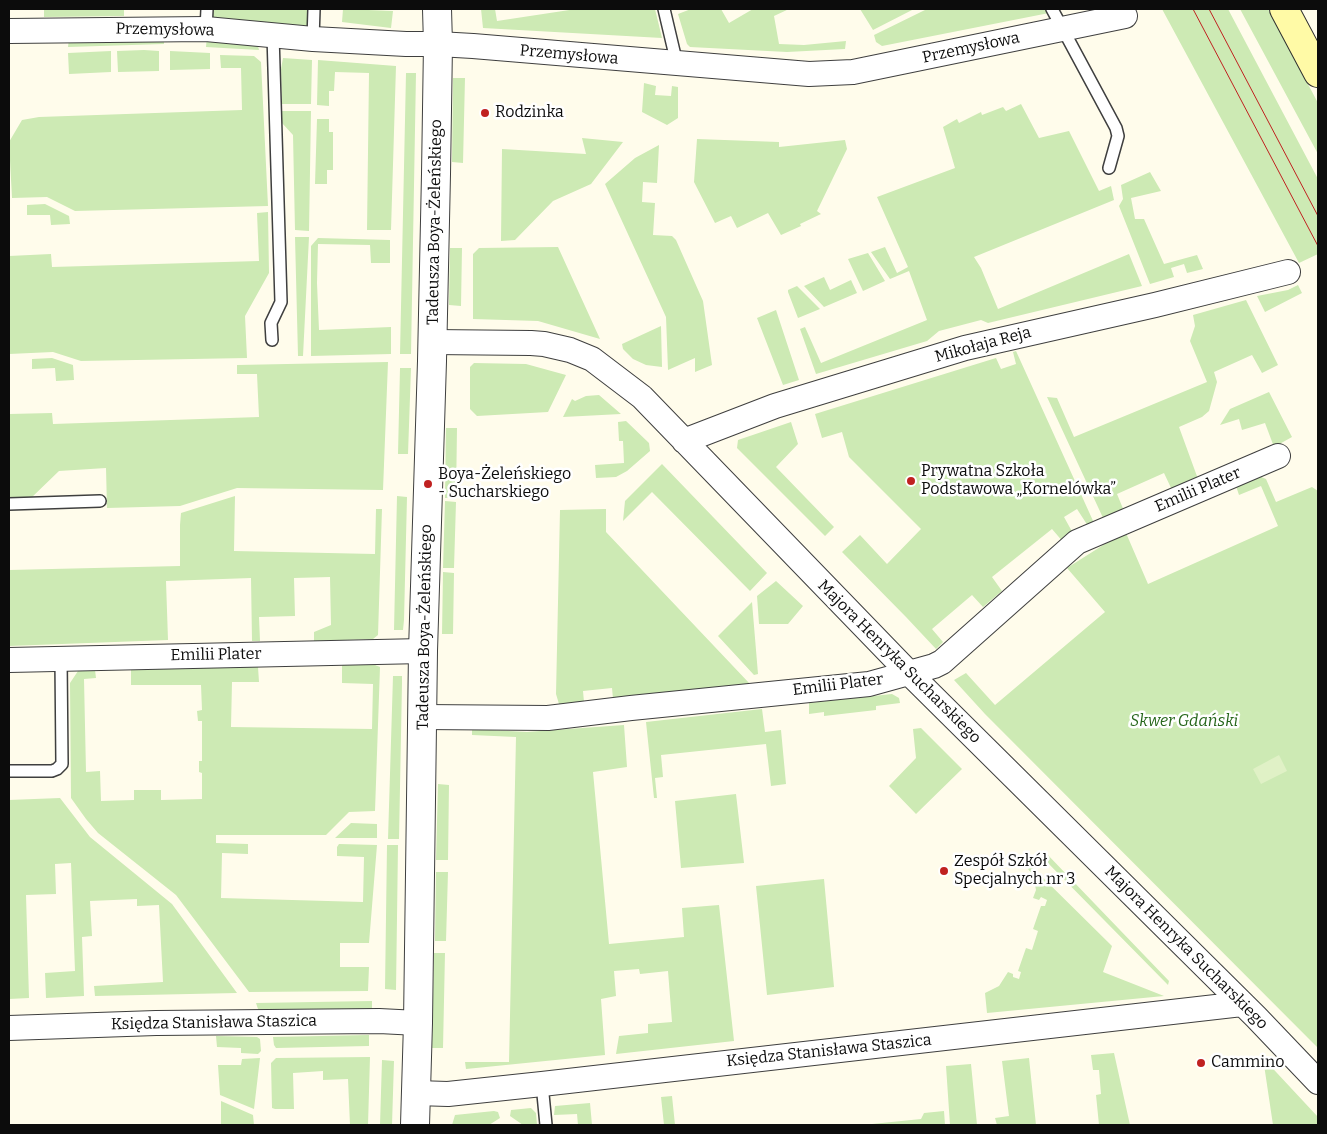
<!DOCTYPE html>
<meta charset="utf-8">
<style>
body{margin:0}
#map{position:relative;width:1327px;height:1134px;overflow:hidden;background:#fffceb;font-family:Bitter,serif}
canvas{display:block}
.frame{position:absolute;inset:0;border:10px solid #0c0c0c;pointer-events:none}
</style>
<div id="map">
<canvas width="1327" height="1134"></canvas>
<div class="frame"></div>
</div>
<script>
const ctx = document.querySelector('canvas').getContext('2d');
ctx.lineJoin = 'round';
function paint(path, color) {
  ctx.fillStyle = color;
  ctx.fill(path, 'evenodd');
}
function toPath(rows) {
  const path = new Path2D();
  for (const r of rows) {
    path.moveTo(r[0], r[1]);
    for (let i = 2; i < r.length; i += 2) path.lineTo(r[i], r[i + 1]);
  }
  return path;
}
function trace(path, color, width, dash) {
  ctx.strokeStyle = color;
  ctx.lineWidth = width;
  ctx.lineCap = dash ? 'butt' : 'round';
  ctx.setLineDash(dash || []);
  ctx.stroke(path);
}
function drawText(font, color, halo, rows, align = 'center') {
  ctx.font = font + ' Bitter,serif';
  ctx.lineWidth = 5;
  ctx.setLineDash([]);
  ctx.textBaseline = 'middle';
  ctx.strokeStyle = halo;
  ctx.fillStyle = color;
  for (const [text, x, y, turn = 0] of rows) {
    ctx.save();
    ctx.translate(x, y);
    ctx.rotate((+turn || 0) * Math.PI / 180);
    ctx.textAlign = isNaN(turn) ? turn : align;
    if (halo) ctx.strokeText(text, 0, 0);
    ctx.fillText(text, 0, 0);
    ctx.restore();
  }
}
paint(toPath([
 [44,9,124,9,124,16,44,17],
 [213,9,308,9,308,27,213,19],
 [343,9,393,11,391,28,342,22],
 [481,9,495,9,497,21,576,9,655,9,662,38,483,28],
 [691,9,721,9,729,23,753,9,789,9,774,16,779,44,804,45,846,41,845,49,787,52,690,47,687,44,678,14],
 [860,9,914,9,873,30],
 [927,9,1047,9,1049,13,882,46,876,42,874,35],
 [1162,9,1228,9,1318,179,1318,254,1299,263],
 [1240,9,1268,9,1318,103,1318,154],
 [164,34,164,44,68,47,69,38],
 [207,36,247,40,258,46,259,50,206,47],
 [144,50,159,51,159,71,118,72,117,51],
 [111,51,111,72,69,74,68,53],
 [170,51,210,53,210,69,170,70],
 [220,55,254,56,261,62,268,206,75,211,47,197,12,198,9,142,22,120,39,117,242,110,241,68,221,68],
 [283,58,312,60,311,104,282,104,281,69],
 [318,60,396,66,391,230,367,230,369,73,335,72,334,91,329,91,329,106,317,105],
 [406,73,416,73,411,354,400,354],
 [453,78,465,78,463,163,452,162],
 [644,83,656,86,655,95,671,96,672,86,678,87,678,118,667,125,642,112],
 [1021,104,1039,138,1069,131,1099,191,1111,186,1114,200,974,257,981,268,998,309,1129,254,1142,286,988,323,981,320,939,331,927,341,816,374,800,329,805,327,821,363,927,320,909,271,890,279,871,252,885,247,897,273,908,267,877,197,955,168,943,127,957,119,959,123,981,112,982,115,1003,107,1006,111],
 [282,111,311,111,309,231,295,230,293,135,282,123],
 [317,119,329,119,329,132,333,132,333,170,327,170,327,184,315,184],
 [582,138,623,142,591,184,553,201,515,240,501,241,502,149,586,154],
 [697,139,779,142,779,147,845,140,847,149,817,211,821,214,800,224,801,226,781,235,768,213,737,228,731,216,715,223,694,182],
 [659,145,657,183,643,182,642,202,655,203,653,235,672,236,676,240,703,301,712,365,695,372,695,358,668,370,666,317,605,184,635,158],
 [1150,172,1161,191,1131,198,1135,219,1144,219,1164,264,1197,255,1203,269,1187,273,1184,264,1171,268,1174,277,1150,284,1119,206,1123,199,1121,185],
 [45,204,69,216,70,224,51,225,50,215,27,215,27,205],
 [268,212,269,273,245,316,247,358,81,361,53,352,9,354,9,256,51,254,52,267,259,261,257,213],
 [295,237,309,237,303,356,298,356],
 [318,238,390,240,390,263,371,263,370,245,318,244,317,283,319,330,391,327,391,354,311,356,311,246],
 [558,247,600,339,538,321,473,319,473,254,479,248],
 [450,248,462,248,461,306,449,305],
 [868,253,885,281,863,291,848,259],
 [824,277,830,290,851,280,857,293,824,307,804,286],
 [1298,285,1302,293,1265,312,1257,296,1288,290],
 [797,286,820,309,798,318,788,292,788,290],
 [1246,300,1278,365,1262,373,1252,355,1214,372,1217,382,1209,411,1202,417,1179,427,1198,479,1172,490,1164,473,1117,494,1124,511,1104,520,1047,397,1057,398,1074,437,1207,382,1190,341,1195,326,1193,315],
 [776,310,799,380,783,385,757,318],
 [661,326,662,367,646,365,633,359,623,349,622,344],
 [1016,351,1094,523,1088,526,1077,509,1064,517,1074,535,1064,543,1052,529,992,577,1002,591,983,607,972,595,932,629,943,642,936,649,906,617,842,552,860,535,887,564,921,529,849,457,842,432,822,438,815,414,996,358,1001,369,1016,364,1013,352],
 [52,358,73,365,74,380,56,381,55,368,32,369,32,359],
 [388,362,383,490,237,488,180,506,107,508,106,468,59,471,30,499,9,500,9,414,52,413,53,424,259,417,257,374,237,374,237,365],
 [474,363,526,364,566,375,548,412,477,416,470,409,470,367],
 [400,368,411,368,408,454,398,454],
 [1269,392,1292,437,1274,447,1265,423,1242,430,1239,419,1220,425,1230,409],
 [599,395,621,414,563,417,572,399,575,401,586,396],
 [626,421,649,443,650,451,627,471,616,477,596,478,595,465,624,463,623,441,619,441,618,422],
 [791,422,798,444,776,467,834,527,825,536,737,448,738,440],
 [446,428,457,428,456,498,445,498],
 [662,464,767,573,750,591,652,492,623,521,625,501],
 [1259,476,1266,479,1276,502,1312,487,1318,491,1318,1048,985,714,954,680,966,673,995,705,1105,612,1067,568,1108,542,1126,533,1148,584,1278,526,1261,486,1239,495,1236,486],
 [235,496,234,551,375,554,376,509,382,509,378,635,373,639,314,641,314,632,331,625,330,577,294,578,295,616,259,617,260,641,252,641,251,578,166,581,168,640,9,646,9,570,180,566,180,525,181,513],
 [397,496,407,497,404,620,403,630,394,630],
 [445,501,456,502,454,568,443,568],
 [606,509,606,532,750,684,613,699,612,688,583,691,584,702,559,704,556,694,560,510],
 [443,572,454,573,453,634,442,634],
 [776,581,803,606,788,624,759,624,757,596],
 [752,602,758,674,754,675,718,636],
 [342,665,375,665,380,667,375,811,349,812,326,835,216,835,216,843,248,844,248,854,222,853,221,898,363,902,364,857,337,856,337,847,339,844,377,845,369,943,340,943,340,967,369,967,368,991,249,992,176,895,98,833,86,819,71,798,70,683,78,671,95,670,96,678,84,679,86,772,100,771,101,801,134,800,134,790,161,790,161,800,202,799,202,773,199,772,199,761,202,761,202,721,198,721,197,711,202,710,201,685,131,685,131,669,258,667,259,682,232,682,231,727,372,729,373,684,342,683],
 [393,676,402,676,402,683,399,839,388,839],
 [892,694,899,698,900,703,876,706,876,710,824,716,824,712,809,714,809,703],
 [762,709,765,732,781,730,786,784,771,786,766,744,661,755,663,777,655,778,657,798,654,798,646,722],
 [624,725,627,767,593,772,609,944,684,937,682,908,719,905,734,1041,616,1054,619,1036,648,1033,648,1024,672,1022,668,971,640,974,639,969,614,971,616,996,601,999,605,1055,466,1069,465,1062,509,1062,516,737,472,735,472,729,527,732],
 [921,728,962,769,916,814,889,786,916,758,913,729],
 [438,784,449,785,448,860,436,860],
 [736,794,744,863,681,868,675,801],
 [60,798,90,837,172,904,237,993,95,996,94,986,163,982,159,905,137,906,137,899,90,901,92,936,82,937,84,996,46,998,45,973,75,971,71,863,55,864,56,894,26,895,29,998,9,999,9,800],
 [351,823,377,824,377,838,335,838],
 [387,845,398,845,396,990,385,989],
 [1045,852,1169,981,1168,985,1041,856],
 [1031,866,1112,946,1103,972,1164,996,987,1013,985,993,999,986,1008,972,1013,974,1013,977,1019,979,1021,972,1018,971,1026,948,1032,950,1038,931,1033,929,1041,906,1045,906,1047,900,1041,897,1039,900,1033,898,1036,890,1033,875,1028,869],
 [436,872,448,872,446,941,435,941],
 [824,879,834,987,767,995,756,886],
 [434,953,445,953,443,1048,432,1048],
 [372,1001,372,1009,259,1012,256,1003],
 [369,1035,369,1046,276,1048,274,1045,273,1037],
 [216,1036,257,1037,260,1039,261,1051,258,1054,241,1053,241,1048,217,1047],
 [1114,1053,1130,1125,1099,1125,1096,1095,1101,1094,1099,1070,1093,1070,1091,1055],
 [370,1057,368,1125,350,1125,348,1079,323,1080,323,1071,293,1073,294,1109,275,1109,272,1108,271,1063,276,1058],
 [260,1058,254,1109,220,1095,218,1065,241,1065,242,1059],
 [1029,1058,1036,1125,997,1125,995,1118,1009,1116,1002,1061],
 [1263,1058,1318,1117,1318,1125,1273,1125],
 [382,1060,394,1061,392,1125,380,1125],
 [971,1064,977,1125,950,1125,946,1066],
 [672,1096,675,1125,664,1125,661,1097],
 [221,1101,253,1115,254,1125,221,1125],
 [590,1103,592,1125,578,1125,577,1114,554,1115,555,1106],
 [531,1108,536,1113,537,1125,523,1125,510,1116,511,1110],
 [494,1111,498,1112,500,1118,489,1125,452,1125,455,1115],
 [944,1111,945,1125,873,1125,872,1124,921,1119,924,1113]
]), '#cdeab4');
paint(toPath([
 [1279,755,1287,771,1261,784,1253,769]
]), '#e0f1c6');
const service = toPath([
 [664,9,677,64],
 [1052,9,1116,128,1118,136,1109,168],
 [206,29,207,9],
 [313,39,314,9],
 [272,340,271,323,281,302,273,35],
 [9,504,100,501],
 [9,771,52,771,57,769,62,764,61,659],
 [542,1084,546,1125]
]);
const minor = toPath([
 [9,31,206,29,313,39,406,44,438,44,473,46,809,74,853,72,1125,16],
 [433,342,531,343,544,344,570,350,592,359,642,397,910,674,1256,1017,1318,1082],
 [684,441,775,406,965,348,1155,305,1288,272],
 [9,660,423,651],
 [423,717,548,718,631,708,869,684,934,666,942,662,1077,542,1278,456],
 [9,1028,156,1023,379,1021,418,1023],
 [416,1093,448,1094,542,1084,1242,1004]
]);
const tertiary = toPath([
 [415,1125,418,1023,423,651,432,361,436,174,438,44,437,9]
]);
const secondary = toPath([
 [1284,9,1318,73]
]);
trace(service, '#3f3f3f', 14);
trace(minor, '#3f3f3f', 26);
trace(tertiary, '#3f3f3f', 30);
trace(secondary, '#2e2e2e', 30);
trace(service, '#fff', 11);
trace(minor, '#fff', 24);
trace(tertiary, '#fff', 28);
trace(secondary, '#fffaa6', 28);
trace(toPath([
 [1193,9,1318,246],
 [1209,9,1318,216]
]), '#c02120', 1);
for (const [x, y, r, color] of [
 [485,113,5,"#c02120"],
 [911,481,5,"#c02120"],
 [428,484,5,"#c02120"],
 [944,871,5,"#c02120"],
 [1201,1063,5,"#c02120"]
]) {
  const dot = new Path2D();
  dot.arc(x, y, r, 0, 2 * Math.PI);
  ctx.fillStyle = color;
  ctx.fill(dot);
  trace(dot, '#fff', 2);
}
drawText('16px', '#0c0c0c', '#fff', [
 ["Przemysłowa",165,30,1],
 ["Przemysłowa",971,48,-12],
 ["Przemysłowa",569,55,5],
 ["Tadeusza Boya-Żeleńskiego",435,222,-89],
 ["Mikołaja Reja",983,345,-15],
 ["Emilii Plater",1198,490,-23],
 ["Tadeusza Boya-Żeleńskiego",425,627,-89],
 ["Emilii Plater",216,655,-1],
 ["Majora Henryka Sucharskiego",899,662,45],
 ["Emilii Plater",838,685,-7],
 ["Majora Henryka Sucharskiego",1186,948,45],
 ["Księdza Stanisława Staszica",214,1023,-1],
 ["Księdza Stanisława Staszica",829,1051,-6]
]);
drawText('16px', '#0c0c0c', '#fff', [
 ["Rodzinka",495,113],
 ["Prywatna Szkoła",921,472],
 ["Podstawowa „Kornelówka”",921,490],
 ["Boya-Żeleńskiego",438,475],
 ["- Sucharskiego",438,493],
 ["Zespół Szkół",954,862],
 ["Specjalnych nr 3",954,880],
 ["Cammino",1211,1063]
], 'left');
drawText('italic 16px', '#26661b', '#fff', [
 ["Skwer Gdański",1184,722]
]);
</script>
